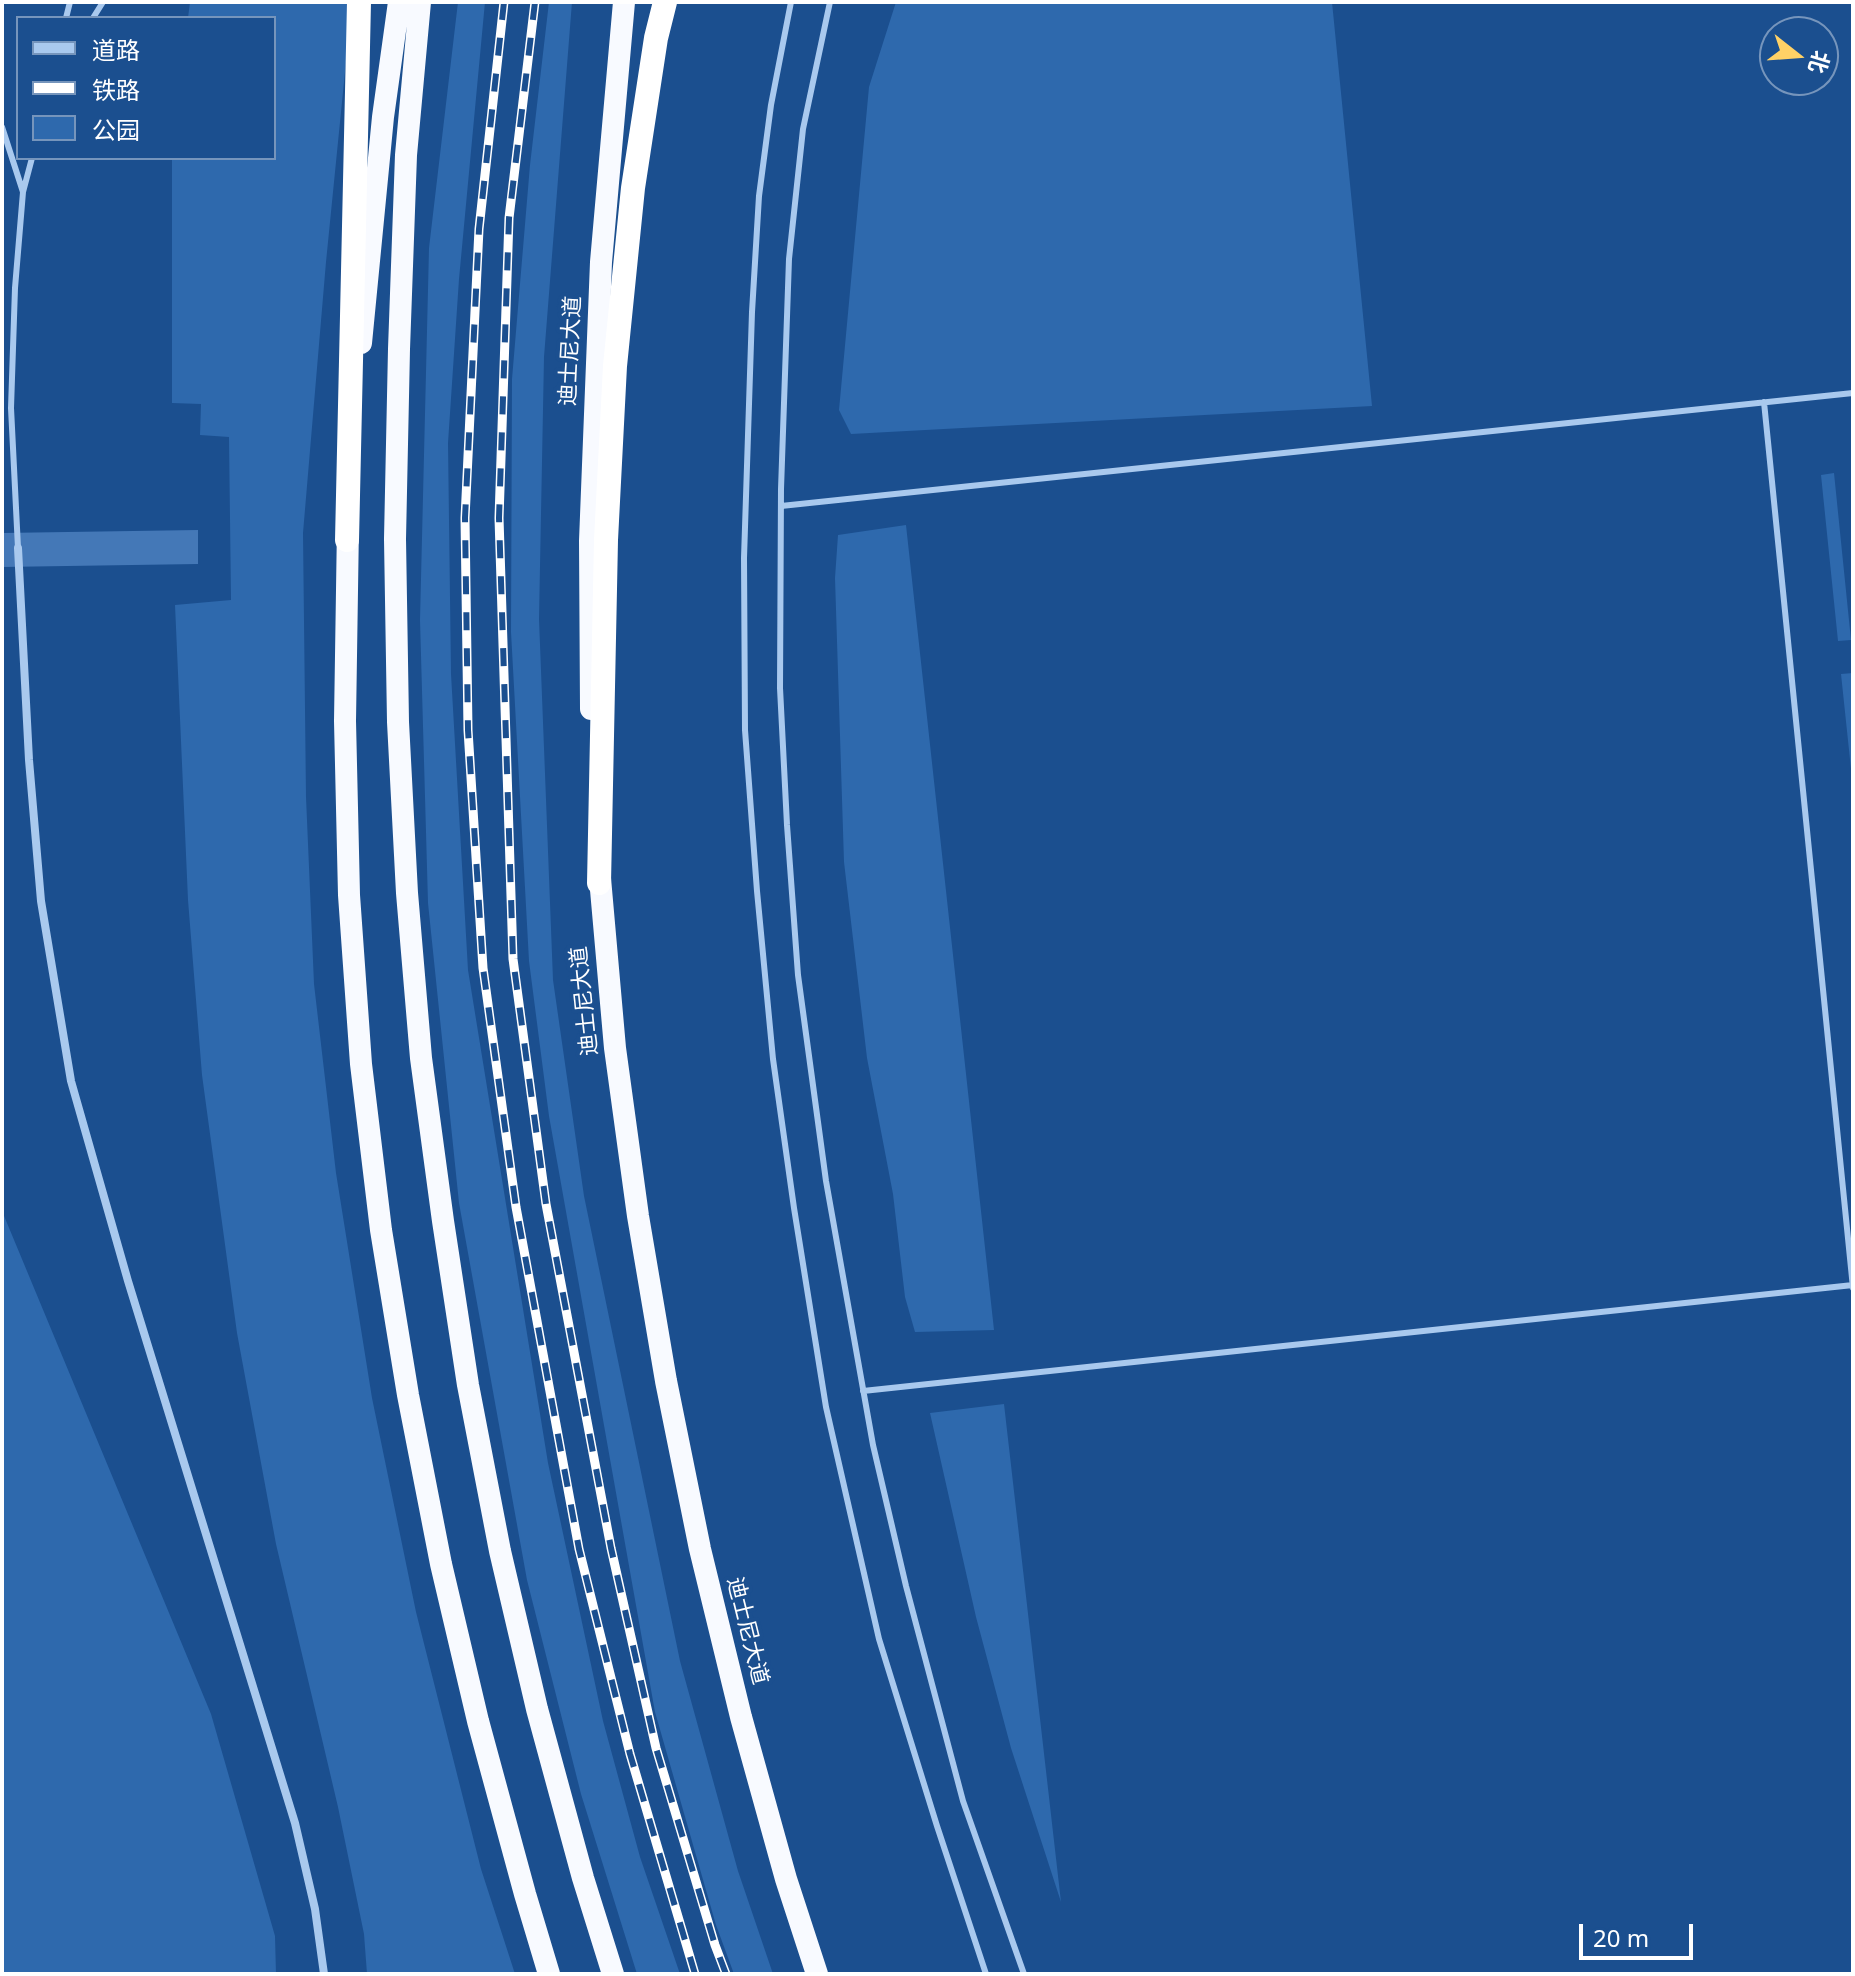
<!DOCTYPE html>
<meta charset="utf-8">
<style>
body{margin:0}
#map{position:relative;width:1855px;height:1976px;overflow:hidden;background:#1b4f8f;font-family:"Noto Sans","Noto Sans SC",sans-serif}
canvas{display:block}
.frame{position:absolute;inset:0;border:4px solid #fff;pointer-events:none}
.legend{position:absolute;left:16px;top:16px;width:260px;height:144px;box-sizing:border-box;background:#1b4f8f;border:2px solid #7695bc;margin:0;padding:10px 14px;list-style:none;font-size:24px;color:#fff}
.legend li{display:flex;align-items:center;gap:16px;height:40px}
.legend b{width:40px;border:2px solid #7695bc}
.north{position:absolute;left:1759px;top:16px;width:80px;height:80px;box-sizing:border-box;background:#1b4f8f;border:2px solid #7695bc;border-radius:50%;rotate:107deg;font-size:22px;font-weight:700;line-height:32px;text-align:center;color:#fff}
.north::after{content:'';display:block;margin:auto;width:28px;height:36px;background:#ffd166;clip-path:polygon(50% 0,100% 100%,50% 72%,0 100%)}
.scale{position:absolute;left:1579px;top:1924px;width:114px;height:36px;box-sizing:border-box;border:4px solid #fff;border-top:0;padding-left:10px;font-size:24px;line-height:28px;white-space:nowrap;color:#fff;-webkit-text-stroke:6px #1b4f8f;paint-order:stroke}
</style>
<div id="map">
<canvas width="1855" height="1976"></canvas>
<div class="frame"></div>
<ul class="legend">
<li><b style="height:10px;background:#a9c9ee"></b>道路</li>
<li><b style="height:10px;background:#fff"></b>铁路</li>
<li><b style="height:22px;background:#2e69ad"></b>公园</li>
</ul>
<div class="north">北</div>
<div class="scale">20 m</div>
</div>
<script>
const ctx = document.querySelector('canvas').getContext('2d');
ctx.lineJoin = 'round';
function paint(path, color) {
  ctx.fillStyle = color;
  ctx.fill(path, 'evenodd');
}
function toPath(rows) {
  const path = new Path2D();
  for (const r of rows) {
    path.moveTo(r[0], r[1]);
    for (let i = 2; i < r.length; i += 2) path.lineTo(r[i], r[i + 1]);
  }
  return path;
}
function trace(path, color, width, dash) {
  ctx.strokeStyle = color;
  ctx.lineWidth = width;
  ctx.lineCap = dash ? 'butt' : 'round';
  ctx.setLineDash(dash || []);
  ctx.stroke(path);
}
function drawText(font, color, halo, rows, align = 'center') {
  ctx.font = font + ' "Noto Sans","Noto Sans SC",sans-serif';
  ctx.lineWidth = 8;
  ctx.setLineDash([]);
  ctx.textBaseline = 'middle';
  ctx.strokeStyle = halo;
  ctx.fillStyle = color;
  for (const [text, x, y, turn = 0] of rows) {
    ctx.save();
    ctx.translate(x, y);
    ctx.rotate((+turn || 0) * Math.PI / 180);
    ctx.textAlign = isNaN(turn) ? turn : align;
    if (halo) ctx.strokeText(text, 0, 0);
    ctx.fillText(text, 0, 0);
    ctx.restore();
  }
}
paint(toPath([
 [190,2,352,2,326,262,303,533,306,797,314,984,336,1173,372,1398,416,1612,481,1869,515,1974,367,1974,364,1934,338,1807,276,1544,237,1333,202,1075,188,900,175,605,231,600,229,437,200,435,201,404,172,403,172,158,274,158,274,18,188,18],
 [458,2,485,2,459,279,448,443,451,674,468,970,548,1463,603,1721,640,1857,680,1974,637,1974,581,1794,527,1580,459,1203,428,903,420,620,429,248],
 [549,2,572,2,544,357,539,619,553,980,584,1196,680,1661,738,1871,773,1974,734,1974,716,1925,655,1712,549,1116,529,961,511,632,512,379,530,165],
 [896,2,1332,2,1372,406,851,434,839,410,869,87],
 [1834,473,1851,640,1838,641,1821,475],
 [906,525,994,1330,915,1332,905,1297,893,1194,867,1058,844,862,835,578,838,535],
 [1853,673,1853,788,1841,674],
 [2,1211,211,1714,275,1936,276,1974,2,1974],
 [1004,1404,1061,1902,1011,1748,976,1617,930,1413]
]), '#2e69ad');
paint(toPath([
 [198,530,198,564,2,567,2,533]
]), '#4478b7');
trace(toPath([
 [791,2,771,105,759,196,752,312,744,558,745,730,757,891,773,1059,794,1208,826,1407,879,1639,937,1826,986,1974],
 [830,2,803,129,789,259,781,489,780,688,787,825,798,975,826,1181,873,1445,906,1586,963,1801,1024,1974],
 [66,18,70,2],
 [93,18,103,2],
 [2,127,23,192],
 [1764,402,1853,1288],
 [781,506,1853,393],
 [18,548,11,408,15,288,23,192,32,158],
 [863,1391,1853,1285]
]), '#a9c9ee', 6);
trace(toPath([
 [18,548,29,760,41,901,71,1081,128,1281,295,1823,315,1909,324,1974]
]), '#a9c9ee', 8);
trace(toPath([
 [420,2,406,155,399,349,395,539,398,722,407,893,421,1058,443,1221,468,1385,500,1551,537,1709,583,1878,613,1974],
 [361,343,383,117,399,2],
 [348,525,345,721,349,895,361,1064,381,1230,408,1395,441,1564,478,1721,525,1894,549,1974],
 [591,709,590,541,601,262,624,2],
 [599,867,615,1048,638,1216,666,1381,700,1549,741,1717,786,1879,817,1974]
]), '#f8faff', 22);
trace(toPath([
 [347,540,359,2],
 [599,883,606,540,615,366,633,188,656,38,665,2]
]), '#fff', 24);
const rail = toPath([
 [504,2,479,229,465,518,468,730,483,968,516,1207,579,1549,630,1754,695,1974],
 [535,2,509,218,499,518,513,959,546,1204,611,1548,656,1748,715,1945,726,1974]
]);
trace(rail, '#fff', 9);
trace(rail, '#1b4f8f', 6, [18]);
drawText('22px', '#fff', '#1b4f8f', [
 ["迪士尼大道",571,351,-87],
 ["迪士尼大道",585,1001,-96],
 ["迪士尼大道",747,1631,76]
]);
</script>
